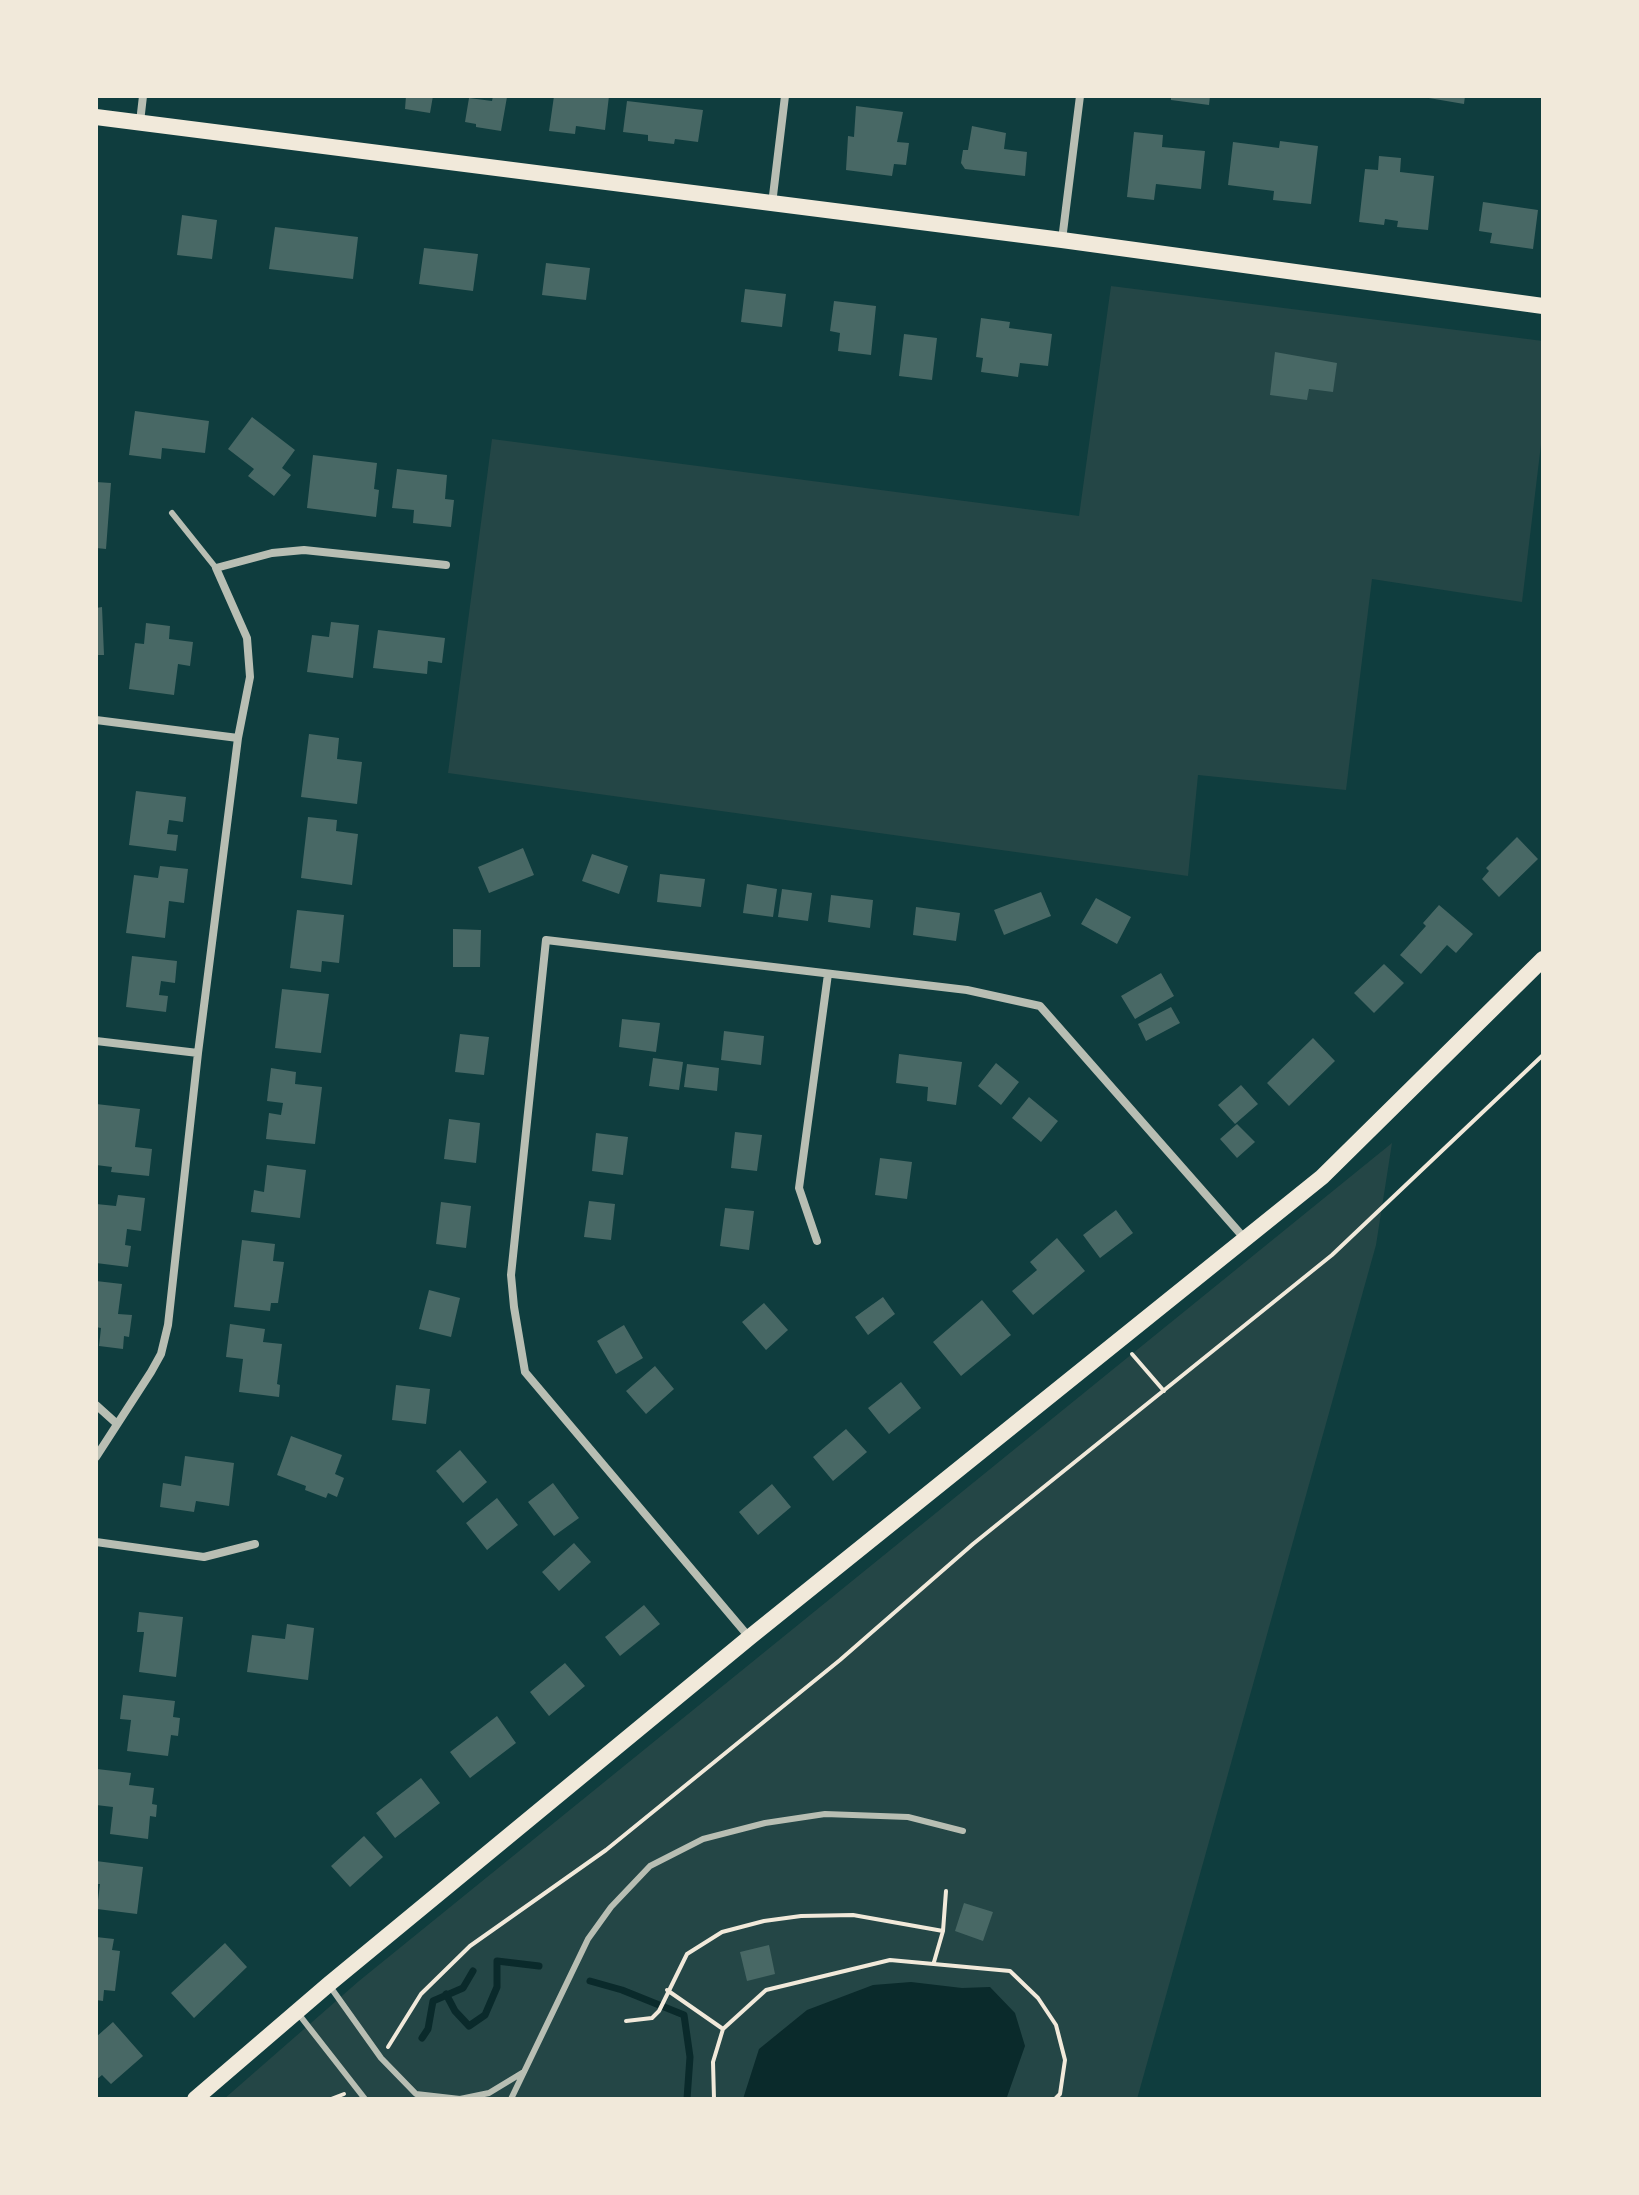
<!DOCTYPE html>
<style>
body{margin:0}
#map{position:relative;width:1639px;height:2195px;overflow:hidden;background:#0f3d3e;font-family:Rubik,sans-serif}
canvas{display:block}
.frame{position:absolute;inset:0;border:98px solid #f1e9da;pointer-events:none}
</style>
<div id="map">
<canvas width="1639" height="2195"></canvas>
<div class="frame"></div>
</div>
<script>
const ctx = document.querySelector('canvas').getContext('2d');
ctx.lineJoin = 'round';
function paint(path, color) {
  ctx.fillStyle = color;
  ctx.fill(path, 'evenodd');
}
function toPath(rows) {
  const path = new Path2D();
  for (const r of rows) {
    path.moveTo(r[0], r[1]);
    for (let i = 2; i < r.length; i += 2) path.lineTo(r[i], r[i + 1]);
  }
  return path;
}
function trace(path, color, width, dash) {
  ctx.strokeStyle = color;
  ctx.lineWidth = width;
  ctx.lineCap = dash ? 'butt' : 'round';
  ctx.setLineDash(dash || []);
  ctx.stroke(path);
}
paint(toPath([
 [1111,286,1543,341,1543,428,1522,602,1372,579,1346,790,1198,775,1188,876,448,773,492,439,1079,516],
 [1392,1143,1376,1245,1137,2099,224,2099,359,1981]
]), '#244646');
paint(toPath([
 [911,1982,962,1988,990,1987,1015,2013,1025,2046,1007,2097,743,2099,759,2049,807,2010,873,1985]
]), '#0a2a2b');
trace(toPath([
 [590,1981,622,1990,684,2015,690,2057,687,2099],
 [446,1994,455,2011,469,2026,485,2015,497,1987,497,1961,539,1966],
 [422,2038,428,2029,433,2001,463,1988,473,1971]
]), '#0a2a2b', 7);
paint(toPath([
 [406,96,433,96,430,113,405,109],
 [493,96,507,97,501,131,476,127,476,124,465,122,469,98,492,101],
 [554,96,609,96,605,130,576,126,575,134,549,131],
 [1171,96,1210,96,1209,105,1171,100],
 [1417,96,1465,96,1464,104],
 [627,101,703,110,698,142,675,139,674,144,648,141,648,135,623,132],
 [856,106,903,112,897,142,909,143,906,165,894,164,892,176,846,170,848,136,854,137],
 [972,126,1006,133,1004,149,1027,152,1025,176,965,169,961,163,963,150,968,150],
 [1134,132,1163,135,1162,147,1205,151,1201,189,1156,184,1154,200,1127,197],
 [1280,141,1318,146,1311,204,1273,200,1274,191,1228,185,1233,142,1279,148],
 [1379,156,1401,158,1400,172,1434,176,1428,230,1397,227,1398,221,1385,219,1384,225,1359,222,1365,169,1378,170],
 [1483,202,1538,210,1533,249,1490,243,1492,233,1479,231],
 [182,215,217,220,212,259,177,255],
 [275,227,358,237,353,279,269,269],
 [424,248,478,254,473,291,419,284],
 [546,263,590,268,586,300,542,295],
 [745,289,786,294,782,327,741,322],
 [834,301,876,306,871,355,838,351,840,333,830,331],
 [981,318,1010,322,1009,328,1052,334,1048,366,1020,363,1018,377,981,372,983,358,976,357],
 [904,334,937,338,932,380,899,376],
 [1275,352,1337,363,1333,392,1309,389,1307,400,1270,395],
 [135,411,209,421,205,453,162,448,161,459,129,455],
 [252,417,295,450,282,468,291,475,274,496,248,476,254,469,228,449],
 [313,455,377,463,374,489,379,490,376,517,307,508],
 [397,469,447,475,445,499,454,500,451,527,413,523,414,510,392,508],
 [96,482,111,483,106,549,96,548],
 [102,607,104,655,96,655,96,608],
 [331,622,359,625,353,678,307,672,312,635,329,637],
 [146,623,170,626,169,639,193,642,190,666,178,664,174,695,129,689,135,643,144,644],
 [378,630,445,638,442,663,428,661,427,674,373,668],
 [309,734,339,738,337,759,362,762,357,804,301,797],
 [136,791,186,797,183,822,169,820,167,834,178,835,176,851,129,845],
 [308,817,337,820,336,831,358,834,352,885,301,878],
 [1517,837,1538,859,1499,897,1482,879,1489,871,1486,868],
 [523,848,534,875,489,893,478,867],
 [592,854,628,866,619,894,582,881],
 [160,866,188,869,184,903,169,901,165,938,126,933,134,875,158,878],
 [660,874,705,879,701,907,657,902],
 [747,884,777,889,773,917,743,913],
 [782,889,812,893,808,921,778,917],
 [1041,892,1051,916,1004,935,994,910],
 [831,895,873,900,870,928,828,922],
 [1096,898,1131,917,1117,944,1081,924],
 [1439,905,1473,934,1456,953,1447,945,1421,974,1400,955,1426,926,1423,923],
 [916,907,960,913,956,941,913,935],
 [297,910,344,915,339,963,322,961,321,972,290,968],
 [453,929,481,930,480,967,453,967],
 [132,956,177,961,175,983,161,981,159,995,168,996,166,1012,126,1007],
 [1384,964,1404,983,1374,1013,1354,993],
 [1161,973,1174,996,1135,1019,1121,996],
 [282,989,329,994,321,1053,275,1048],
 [1171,1007,1180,1023,1146,1041,1138,1024],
 [622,1019,660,1023,656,1052,619,1047],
 [724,1031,764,1036,761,1065,721,1060],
 [460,1034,489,1037,484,1075,455,1072],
 [1313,1038,1335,1061,1289,1106,1267,1083],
 [899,1054,962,1062,956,1105,927,1101,928,1087,896,1083],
 [653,1058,683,1062,679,1090,649,1086],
 [996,1063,1019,1082,1001,1105,978,1086],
 [687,1064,719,1068,717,1091,684,1087],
 [271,1068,296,1072,295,1084,322,1087,315,1144,266,1139,269,1113,281,1115,283,1103,267,1101],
 [1241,1085,1258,1104,1235,1124,1218,1105],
 [1029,1097,1058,1121,1041,1142,1012,1118],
 [96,1104,140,1109,135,1147,152,1149,149,1176,111,1172,112,1167,96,1165],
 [449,1119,480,1123,476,1163,444,1159],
 [1237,1124,1255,1142,1237,1158,1220,1139],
 [735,1132,762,1135,757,1171,731,1168],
 [596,1133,628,1137,623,1175,592,1171],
 [880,1158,912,1162,907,1199,875,1195],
 [267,1165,306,1170,300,1218,251,1212,254,1190,264,1192],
 [118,1195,145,1198,141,1231,127,1229,125,1245,131,1246,128,1267,96,1263,96,1204,116,1206],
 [589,1201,615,1204,611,1240,584,1237],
 [441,1202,471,1206,466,1248,436,1244],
 [725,1208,754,1211,749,1250,720,1246],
 [1116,1210,1133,1233,1100,1258,1083,1235],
 [1057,1238,1085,1271,1033,1315,1012,1291,1037,1270,1030,1262],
 [242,1240,275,1244,273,1261,284,1262,278,1303,271,1303,270,1311,234,1307],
 [96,1281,122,1284,118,1314,132,1315,129,1337,124,1336,123,1349,99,1346,101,1328,96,1327],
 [429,1290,460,1298,451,1337,419,1329],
 [883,1297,895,1314,868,1335,855,1317],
 [982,1300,1011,1335,961,1376,933,1342],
 [764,1303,788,1330,766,1350,742,1322],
 [230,1324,265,1329,263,1342,282,1344,277,1384,280,1385,279,1397,239,1392,243,1359,226,1357],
 [624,1325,643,1358,616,1374,597,1341],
 [655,1366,674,1389,646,1414,626,1391],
 [901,1382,921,1408,889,1434,868,1408],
 [396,1385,430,1389,426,1424,392,1420],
 [846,1429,867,1452,833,1481,813,1457],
 [291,1436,342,1455,335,1474,344,1478,337,1497,328,1493,326,1498,305,1490,306,1486,277,1475],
 [460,1450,487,1482,463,1503,436,1471],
 [185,1456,234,1463,229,1506,196,1501,194,1512,160,1507,163,1483,181,1486],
 [553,1483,579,1518,554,1536,528,1502],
 [772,1484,791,1507,758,1535,739,1512],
 [497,1498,518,1525,487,1550,466,1523],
 [574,1543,591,1562,559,1591,542,1572],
 [644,1605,660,1624,620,1656,605,1637],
 [139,1612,183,1617,176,1677,139,1672,144,1632,137,1632],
 [287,1624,314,1628,308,1680,247,1672,252,1635,285,1639],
 [565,1663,585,1686,549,1716,530,1692],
 [123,1695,175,1701,173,1717,180,1718,178,1736,171,1735,168,1756,127,1751,131,1720,120,1719],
 [497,1716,516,1743,470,1778,450,1752],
 [97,1769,131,1773,129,1785,154,1788,152,1804,157,1805,156,1817,150,1816,148,1839,110,1834,113,1807,96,1805],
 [421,1778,440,1803,395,1838,376,1813],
 [364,1836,383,1857,350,1887,331,1866],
 [96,1861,143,1867,137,1914,97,1909,100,1884,96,1884],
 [964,1903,993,1912,983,1941,955,1931],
 [96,1937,114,1939,112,1950,120,1951,115,1991,104,1990,103,2001,96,2000],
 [225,1943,247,1967,194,2018,171,1993],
 [769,1945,775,1974,747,1981,740,1952],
 [113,2022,143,2056,111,2084,102,2075,96,2080,96,2037]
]), '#486865');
trace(toPath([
 [1132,1354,1164,1391],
 [934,1962,943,1931,946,1891],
 [667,1990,723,2029],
 [626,2021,652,2018,659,2011,687,1954,722,1932,764,1921,801,1916,853,1915,943,1931],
 [388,2047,421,1994,470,1946,606,1850,840,1660,973,1544,1332,1255,1543,1055],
 [331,2099,344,2094],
 [714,2099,713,2062,723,2029,766,1990,890,1960,1010,1971,1038,1998,1056,2025,1065,2060,1060,2094,1055,2099]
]), '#f1e9da', 4);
trace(toPath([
 [172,513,216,568],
 [329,1985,381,2058,416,2094,460,2099,489,2093,522,2073],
 [297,2012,365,2099],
 [511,2099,588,1939,611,1907,650,1866,703,1839,765,1823,825,1814,908,1817,963,1831]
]), '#b8beb3', 6);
trace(toPath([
 [140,122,143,96],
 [772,204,785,96],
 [1062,240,1080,96],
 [96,720,238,738],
 [96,1041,198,1053],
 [817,1241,799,1188,828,974],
 [96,1405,116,1423],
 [96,1457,151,1372,161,1354,168,1325,198,1053,238,738,250,677,247,638,216,568,272,553,304,550,446,565],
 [96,1542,204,1557,255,1544],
 [749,1637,525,1372,514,1307,511,1275,546,940,967,990,1040,1006,1245,1239]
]), '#b8beb3', 8);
trace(toPath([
 [96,117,1062,240,1543,306],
 [195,2099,329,1984,750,1637,1322,1177,1543,959]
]), '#f1e9da', 16);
</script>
